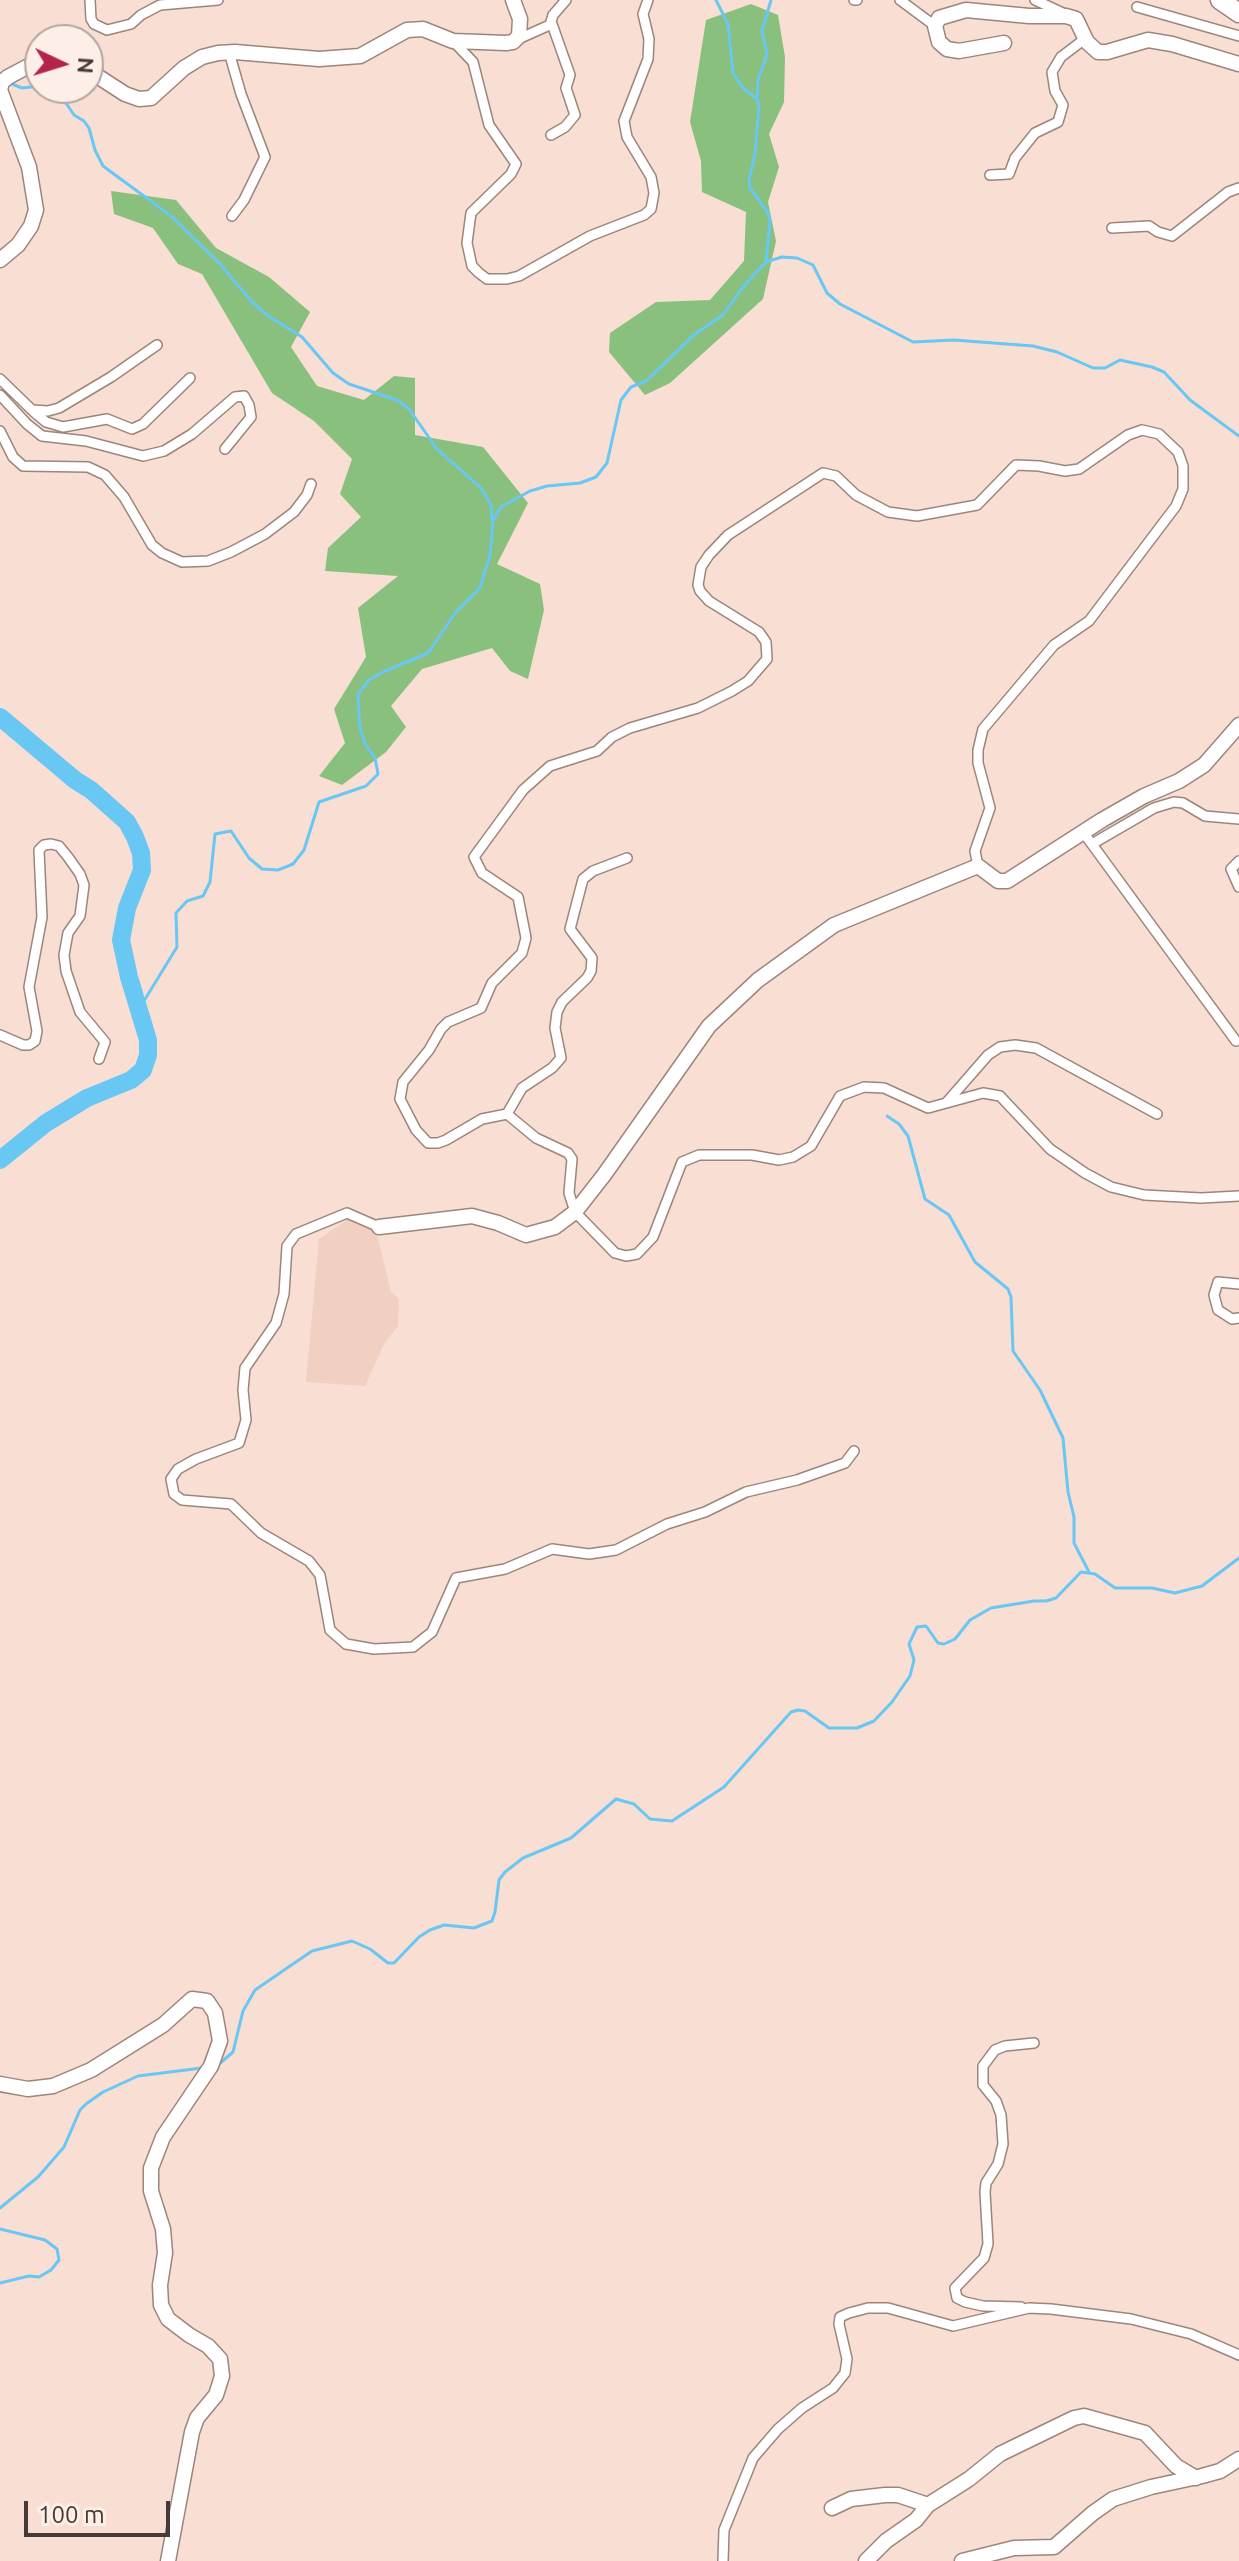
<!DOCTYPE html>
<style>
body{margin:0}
#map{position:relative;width:1239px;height:2561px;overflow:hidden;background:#f8ded3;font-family:Ubuntu,sans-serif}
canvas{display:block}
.north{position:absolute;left:24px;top:24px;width:80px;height:80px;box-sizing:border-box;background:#fdeee7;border:2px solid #b3a6a0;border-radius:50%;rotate:94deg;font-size:22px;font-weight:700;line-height:32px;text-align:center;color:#453a36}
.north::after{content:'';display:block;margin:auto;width:28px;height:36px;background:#b4234a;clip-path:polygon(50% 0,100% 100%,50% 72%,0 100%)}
.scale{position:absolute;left:24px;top:2501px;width:146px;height:36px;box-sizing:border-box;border:4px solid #453a36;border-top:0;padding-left:10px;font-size:24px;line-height:28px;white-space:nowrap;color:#453a36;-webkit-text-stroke:6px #fdeee7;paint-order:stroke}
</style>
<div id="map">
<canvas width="1239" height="2561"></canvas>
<div class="north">N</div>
<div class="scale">100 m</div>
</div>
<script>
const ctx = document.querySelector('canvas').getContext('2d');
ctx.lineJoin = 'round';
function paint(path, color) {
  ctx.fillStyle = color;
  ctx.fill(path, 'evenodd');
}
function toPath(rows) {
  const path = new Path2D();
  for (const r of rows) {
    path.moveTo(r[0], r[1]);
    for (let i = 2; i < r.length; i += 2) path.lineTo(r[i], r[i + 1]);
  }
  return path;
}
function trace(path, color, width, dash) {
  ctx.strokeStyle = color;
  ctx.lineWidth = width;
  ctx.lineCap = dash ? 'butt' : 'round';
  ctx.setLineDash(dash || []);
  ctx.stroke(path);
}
paint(toPath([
 [373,1219,391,1292,399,1299,398,1326,384,1344,365,1386,306,1382,319,1239,347,1220]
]), '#f1d0c2');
paint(toPath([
 [751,4,778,15,785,57,784,102,769,134,779,167,768,202,776,241,763,299,670,383,645,395,609,352,610,333,656,302,710,300,744,261,746,212,702,192,701,161,690,122,706,20],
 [111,191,176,200,216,248,269,277,310,312,291,347,317,386,364,400,394,376,415,378,415,435,483,447,528,503,497,564,540,584,544,610,528,679,510,671,492,648,422,669,391,706,406,727,386,752,342,785,319,776,345,743,334,709,366,657,358,608,398,576,325,571,328,548,361,517,340,494,352,459,314,421,272,393,202,274,178,264,153,228,114,214]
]), '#89c07d');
trace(toPath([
 [716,0,728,24,733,73,743,88,757,99,759,107,755,154,749,180,750,188,768,213,770,221,766,262],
 [7,82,22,88,40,86],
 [56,88,74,115,84,121,89,128,95,150,103,166,171,216,220,264,252,302,267,315,302,337,333,373,349,384,397,400,409,409,437,449,481,488,491,505,492,519],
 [757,99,758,80,767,54,762,31,771,0],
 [139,1009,177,947,176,913,187,901,203,896,210,882,215,834,231,831,249,858,262,869,278,870,293,864,304,850,319,802,366,786,378,774,375,758,365,744,360,728,358,694,369,680,383,672,428,653,456,612,480,588,490,555,493,521,501,507,530,491,547,486,580,483,596,477,607,463,621,400,631,387,646,381,695,334,723,315,742,288,766,262,782,257,797,258,813,265,827,293,840,304,913,342,954,340,1033,346,1057,352,1093,368,1105,368,1120,360,1152,367,1164,372,1190,400,1239,436],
 [887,1116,899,1124,908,1136,925,1199,949,1215,975,1262,1008,1289,1011,1297,1013,1351,1040,1390,1063,1438,1068,1492,1074,1517,1074,1543,1089,1572],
 [218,2065,233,2052,243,2011,255,1990,312,1951,352,1941,370,1949,388,1963,394,1963,419,1937,430,1930,444,1925,474,1928,492,1921,495,1912,499,1880,505,1872,523,1858,571,1838,616,1799,634,1804,650,1819,672,1821,724,1787,791,1712,798,1710,805,1711,829,1728,857,1728,874,1721,892,1702,910,1676,914,1660,909,1644,917,1627,926,1626,938,1643,944,1644,955,1639,970,1620,991,1608,1034,1601,1046,1601,1056,1598,1081,1572,1095,1574,1115,1588,1152,1588,1175,1593,1202,1586,1239,1558],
 [0,2208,38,2177,64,2147,80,2110,86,2104,103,2092,138,2076,202,2068],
 [0,2229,45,2240,57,2249,59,2260,51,2270,39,2277,29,2276,0,2283]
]), '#69c7f3', 3);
trace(toPath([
 [0,717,75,780,91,790,127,822,135,837,141,853,142,870,127,908,121,940,129,977,148,1040,148,1055,143,1070,131,1080,87,1098,46,1123,0,1160]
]), '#69c7f3', 18);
const street = toPath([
 [90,0,91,19,94,24,107,30,131,24,141,15,160,5,218,0],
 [854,0,857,0],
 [900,0,935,26],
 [1035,0,1065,14],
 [1137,7,1239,36],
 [550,25,553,15,566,0],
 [516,40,552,24,570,75,566,88,575,115,565,127,551,135],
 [453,41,473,62,489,125,516,164,511,174,471,213,467,243,472,266,479,273,487,279,507,279,519,276,590,236,644,215,651,209,654,193,651,177,627,137,624,121,648,59,649,39,643,14,648,0],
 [229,52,241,94,265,157,244,200,232,216],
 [990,175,1009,174,1015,158,1035,133,1058,122,1063,105,1055,91,1052,72,1061,57,1086,38],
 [1112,228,1149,226,1158,232,1172,236,1228,192,1239,188],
 [0,379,32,410,48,411,59,408,111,377,157,345],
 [0,395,27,424,42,436,86,441,143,456,164,451,192,434,235,397,244,396,249,405,251,417,225,449],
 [34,412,46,422,63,427,107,419,132,429,143,424,190,378],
 [0,431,13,457,23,466,88,467,105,475,124,497,152,545,162,553,182,562,208,561,231,552,265,534,294,512,307,495,311,484],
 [1083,832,1236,1041],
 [1092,844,1154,808,1174,802,1183,803,1205,816,1239,819],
 [1239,861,1231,869,1239,887],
 [978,866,975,851,990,808,978,763,978,750,983,729,1054,645,1089,621,1176,506,1183,489,1183,466,1178,452,1159,434,1142,430,1128,435,1079,469,1065,471,1039,466,1016,465,977,505,917,516,888,512,856,495,836,476,823,473,728,535,709,555,701,567,698,585,700,591,709,601,759,632,766,642,767,659,748,681,732,691,698,708,630,728,612,737,597,751,550,766,523,790,474,857,482,873,518,897,526,938,522,953,492,983,481,1008,448,1022,441,1029,429,1050,403,1082,400,1099,416,1130,428,1143,438,1143,446,1140,482,1119,507,1114,536,1138,568,1153,572,1159,569,1193,575,1212,615,1253,626,1256,637,1254,653,1237,682,1162,699,1155,752,1155,779,1160,793,1157,811,1146,840,1096,864,1087,884,1088,928,1108,983,1093,1000,1096,1050,1149,1085,1173,1111,1187,1144,1195,1201,1198,1239,1196],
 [0,1035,23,1045,29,1045,35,1041,37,1031,29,987,42,917,39,850,44,845,51,844,59,846,68,857,80,874,84,885,80,916,68,933,64,955,66,971,80,1012,105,1042,99,1059],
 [947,1102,988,1055,1000,1047,1015,1045,1036,1048,1157,1114],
 [507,1114,522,1088,552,1068,561,1058,555,1028,557,1012,562,1002,587,978,591,971,592,958,570,929,583,879,593,871,627,858],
 [379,1227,347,1213,296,1234,287,1246,284,1294,276,1323,245,1368,243,1390,246,1420,239,1443,196,1459,178,1469,171,1479,174,1494,182,1500,231,1504,261,1533,309,1561,320,1575,330,1630,346,1644,374,1649,413,1647,432,1632,456,1578,505,1569,552,1549,589,1554,616,1550,667,1524,705,1512,746,1492,797,1480,845,1463,854,1451],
 [1239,1284,1218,1282,1214,1295,1218,1310,1232,1319,1239,1318],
 [1021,2307,983,2306,965,2302,957,2298,955,2288,984,2258,988,2244,985,2192,986,2183,998,2164,1003,2144,1001,2115,996,2101,983,2085,983,2066,995,2050,1005,2046,1034,2043],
 [723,2561,724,2530,753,2458,778,2429,802,2408,833,2388,845,2373,847,2359,839,2324,840,2317,849,2313,868,2308,888,2308,953,2326,1029,2308,1051,2309,1131,2319,1191,2334,1239,2355]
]);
const secondary = toPath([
 [1004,43,959,51,947,49,939,42,935,26,939,18,966,10,1029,16,1066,16,1076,19,1087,42,1098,52,1107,52,1148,40,1172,44,1239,64],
 [88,70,125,94,139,99,151,98,184,68,202,57,218,53,235,52,319,59,360,56,407,30,423,29,453,41,506,43,513,42,519,36,520,19,513,0],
 [0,260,18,245,31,226,36,210,29,167,0,90,2,82,8,77,40,60],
 [379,1227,472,1216,498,1223,526,1235,555,1227,575,1212,604,1175,709,1026,758,980,834,925,978,866,998,881,1007,881,1102,820,1144,796,1179,781,1204,765,1239,725],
 [0,2084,28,2089,53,2086,91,2070,163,2025,192,1999,207,2001,215,2013,220,2041,211,2066,163,2137,151,2168,151,2191,163,2229,165,2253,160,2285,161,2305,168,2319,189,2335,208,2346,220,2359,222,2376,216,2395,197,2418,192,2432,168,2561],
 [832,2508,851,2499,885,2495,898,2495,928,2505],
 [866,2561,886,2541,916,2520,928,2505,969,2479,1000,2454,1074,2418,1084,2416,1145,2433,1176,2466,1196,2478],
 [962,2561,1014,2548,1054,2547,1093,2513,1113,2499,1151,2487,1202,2476,1220,2471,1239,2459]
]);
const highway = toPath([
 [1220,0,1239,13]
]);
trace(street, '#9d857c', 12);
trace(secondary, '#9d857c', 17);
trace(highway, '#9d857c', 21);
trace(street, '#fff', 9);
trace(secondary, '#fff', 14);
trace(highway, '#fff', 18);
</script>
